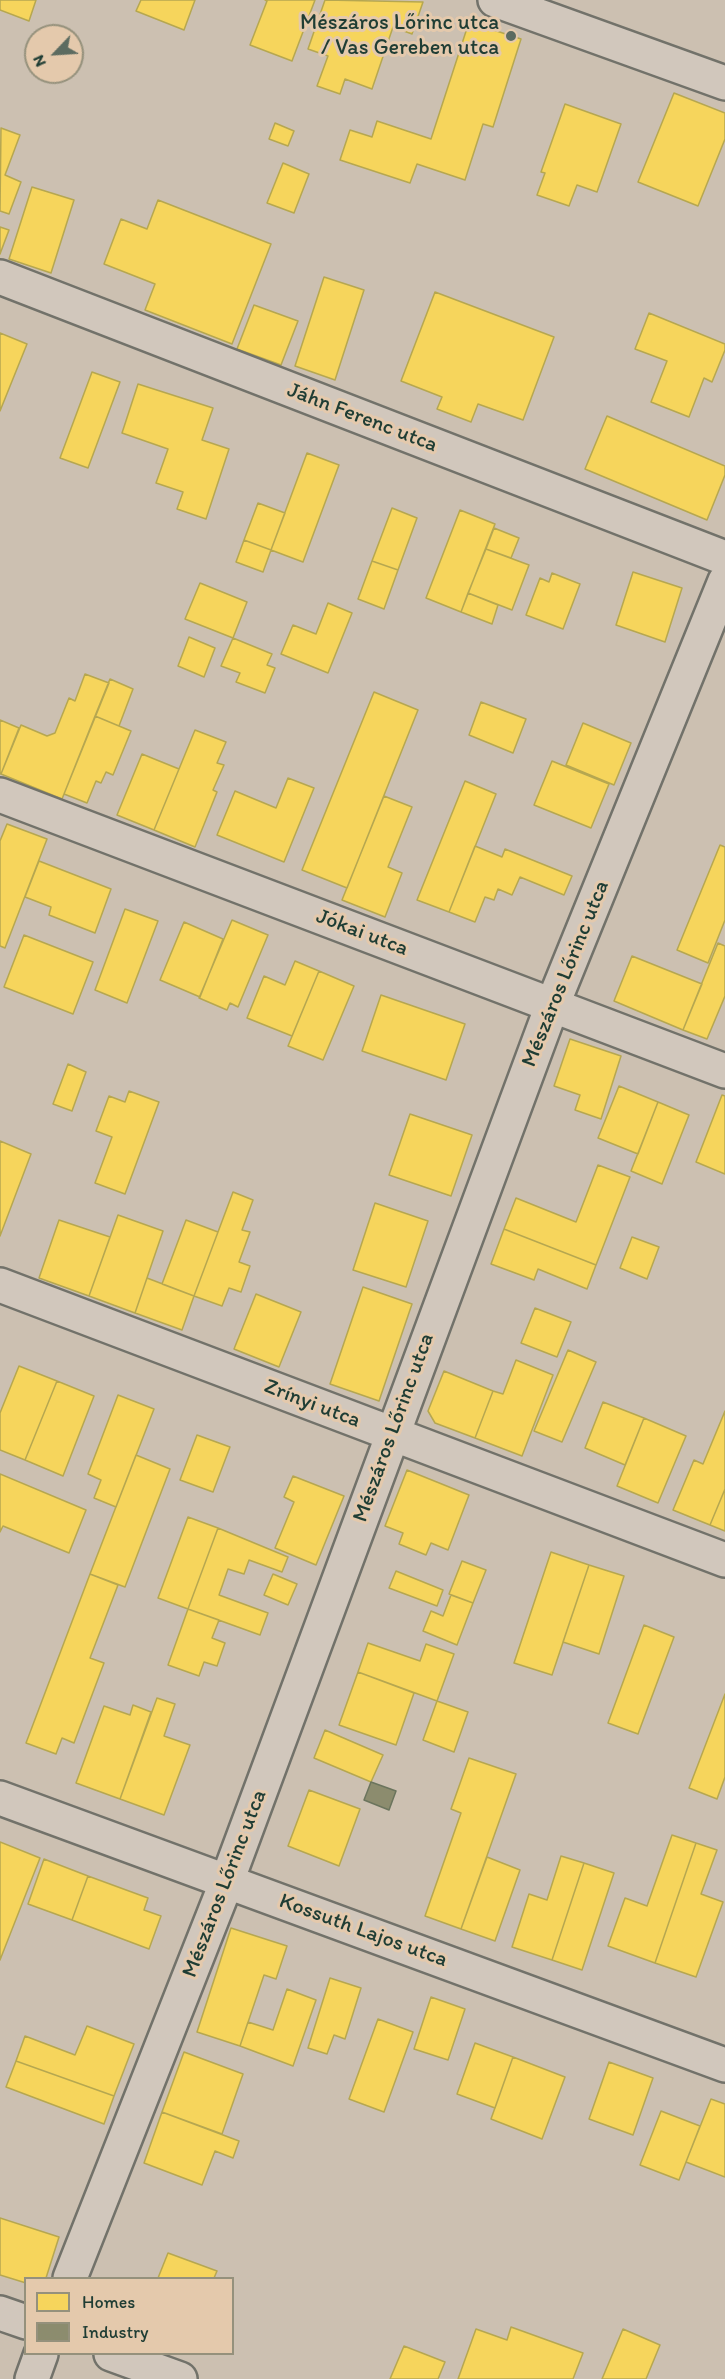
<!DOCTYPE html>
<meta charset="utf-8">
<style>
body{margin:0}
#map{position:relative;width:725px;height:2379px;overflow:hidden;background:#ccc0b1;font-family:Itim,sans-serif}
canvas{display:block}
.legend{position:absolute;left:24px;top:2277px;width:210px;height:78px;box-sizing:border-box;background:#e4c9ac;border:2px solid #95917c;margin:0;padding:8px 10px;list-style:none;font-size:18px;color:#1f3d34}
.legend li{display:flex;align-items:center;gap:12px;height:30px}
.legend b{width:30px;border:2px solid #95917c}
.north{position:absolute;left:24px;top:24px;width:60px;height:60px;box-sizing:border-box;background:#e4c9ac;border:2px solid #95917c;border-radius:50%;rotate:245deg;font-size:16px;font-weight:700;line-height:24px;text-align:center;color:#1f3d34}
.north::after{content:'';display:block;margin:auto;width:21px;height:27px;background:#5c6b60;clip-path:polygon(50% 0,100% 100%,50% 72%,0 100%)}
</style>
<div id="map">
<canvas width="725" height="2379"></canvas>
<ul class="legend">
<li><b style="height:16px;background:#f6d55c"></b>Homes</li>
<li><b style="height:16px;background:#8c8c6e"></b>Industry</li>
</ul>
<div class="north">N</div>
</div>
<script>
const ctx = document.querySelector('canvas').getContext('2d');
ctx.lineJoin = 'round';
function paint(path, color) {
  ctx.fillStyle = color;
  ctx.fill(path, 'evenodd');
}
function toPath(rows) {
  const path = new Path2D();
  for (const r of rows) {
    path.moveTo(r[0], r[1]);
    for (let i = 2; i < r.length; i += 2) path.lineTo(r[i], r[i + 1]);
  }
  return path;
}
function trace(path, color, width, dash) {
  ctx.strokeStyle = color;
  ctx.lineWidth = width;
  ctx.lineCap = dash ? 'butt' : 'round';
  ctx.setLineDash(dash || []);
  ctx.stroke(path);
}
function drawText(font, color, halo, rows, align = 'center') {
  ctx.font = font + ' Itim,sans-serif';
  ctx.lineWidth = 6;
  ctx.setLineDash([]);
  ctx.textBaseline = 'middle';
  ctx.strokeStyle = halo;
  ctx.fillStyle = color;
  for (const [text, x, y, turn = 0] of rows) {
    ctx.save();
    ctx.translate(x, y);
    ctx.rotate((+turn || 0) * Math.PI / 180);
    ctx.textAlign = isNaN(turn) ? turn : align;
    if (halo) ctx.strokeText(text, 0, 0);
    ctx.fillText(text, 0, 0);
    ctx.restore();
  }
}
const homes = toPath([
 [0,0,36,0,29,21,0,10,0,0],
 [141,0,195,0,184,30,136,11,141,0],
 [265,0,315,0,292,61,250,45,267,1,265,0],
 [325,0,423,2,412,34,393,27,372,89,345,79,340,94,317,86,328,56,308,49,325,0],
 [469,22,521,39,493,127,483,124,465,180,417,164,410,183,340,160,350,130,372,137,377,121,431,139,469,22],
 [674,93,725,113,725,139,698,206,638,182,674,93],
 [565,104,621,124,597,192,577,185,569,206,537,195,545,173,541,172,565,104],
 [275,123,294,131,288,146,269,139,275,123],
 [1,128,20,135,5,175,21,182,9,214,0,211,1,128],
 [283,163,309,174,294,213,267,203,283,163],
 [32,187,74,200,51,273,9,259,32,187],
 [158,200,271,244,232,344,145,310,155,284,104,264,121,219,147,229,158,200],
 [0,227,9,230,0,254,0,227],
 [324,277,364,290,335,380,295,366,324,277],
 [435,292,554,337,523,420,478,404,471,422,437,409,442,397,401,381,435,292],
 [254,305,298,321,281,365,237,349,254,305],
 [649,313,725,344,725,350,712,382,704,378,689,417,651,402,667,361,635,349,649,313],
 [0,333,27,344,0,411,0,333],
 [92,372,120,382,88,468,60,458,92,372],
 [138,384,213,408,202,440,229,449,206,519,177,509,183,492,156,483,168,449,122,433,138,384],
 [607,416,725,466,725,475,707,520,585,469,607,416],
 [307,453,339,465,303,562,271,550,307,453],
 [258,503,285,513,271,550,244,540,258,503],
 [392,508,417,518,398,570,372,561,392,508],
 [460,510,495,524,461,612,426,598,460,510],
 [494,528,519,538,511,558,486,549,494,528],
 [244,540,271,550,263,572,236,562,244,540],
 [486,549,529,565,512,610,468,593,486,549],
 [372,561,398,570,384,609,358,599,372,561],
 [633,572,682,588,665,642,616,625,633,572],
 [552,573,580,584,563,629,526,615,540,578,549,582,552,573],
 [200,583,247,602,233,638,185,619,200,583],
 [468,593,498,605,492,624,461,612,468,593],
 [328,603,352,613,328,673,281,654,293,625,316,634,328,603],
 [189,637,215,648,204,677,178,666,189,637],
 [233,638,272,654,267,665,275,668,265,693,236,682,240,673,221,666,233,638],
 [85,674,109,683,62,799,1,774,21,725,47,736,55,733,69,698,75,701,85,674],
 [110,679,133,689,119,726,95,716,110,679],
 [374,692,418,710,347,888,302,870,374,692],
 [481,702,526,719,513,753,469,735,481,702],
 [95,716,131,731,113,775,106,772,101,783,96,781,87,803,64,794,95,716],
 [0,720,19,728,1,774,0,774,0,720],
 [583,723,631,743,614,785,566,765,583,723],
 [195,730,226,742,217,763,224,765,213,790,217,792,195,847,154,830,195,730],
 [142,754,179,769,154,830,117,815,142,754],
 [552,761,609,784,591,828,534,805,552,761],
 [288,778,314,788,284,862,217,835,235,791,276,808,288,778],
 [465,781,496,794,449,912,417,900,465,781],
 [384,796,412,807,388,867,402,873,385,917,342,900,384,796],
 [7,824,47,839,5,948,0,946,0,841,7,824],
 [720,845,725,847,725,920,708,963,677,950,720,845],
 [475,846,502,857,505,849,572,876,564,895,520,877,512,895,498,889,494,900,485,897,475,922,449,912,475,846],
 [39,861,111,889,95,933,49,915,51,907,25,897,39,861],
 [125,909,158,921,127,1003,95,990,125,909],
 [232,920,268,935,238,1007,230,1003,227,1010,199,998,232,920],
 [184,922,223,939,200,997,160,980,184,922],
 [24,935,93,962,73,1014,4,987,24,935],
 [718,943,725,946,725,996,707,1039,683,1030,718,943],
 [632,956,702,984,683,1030,614,1001,632,956],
 [295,961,319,971,292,1036,247,1018,264,976,285,985,295,961],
 [319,971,354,986,323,1060,288,1046,319,971],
 [381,995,465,1024,446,1080,362,1051,381,995],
 [570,1039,621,1056,601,1119,575,1110,580,1095,554,1086,570,1039],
 [68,1064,86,1072,72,1111,53,1104,68,1064],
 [619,1086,658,1102,638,1154,598,1138,619,1086],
 [129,1091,159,1102,125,1194,95,1183,112,1137,96,1131,109,1096,125,1102,129,1091],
 [722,1095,725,1096,725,1174,696,1162,722,1095],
 [658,1102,689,1115,662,1184,631,1171,658,1102],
 [410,1114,472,1135,451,1196,389,1175,410,1114],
 [0,1141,31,1154,0,1236,0,1141],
 [598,1165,630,1177,596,1265,504,1229,516,1198,576,1222,598,1165],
 [233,1192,253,1200,242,1230,250,1232,239,1262,250,1266,241,1292,229,1288,222,1306,194,1296,233,1192],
 [375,1203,428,1221,406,1287,353,1270,375,1203],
 [118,1215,163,1231,135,1313,89,1296,118,1215],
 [59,1220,110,1237,89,1296,39,1278,59,1220],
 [186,1220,218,1232,194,1296,162,1284,186,1220],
 [504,1229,596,1265,587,1289,538,1269,534,1280,491,1264,504,1229],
 [632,1237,659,1247,647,1279,620,1268,632,1237],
 [147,1278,194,1296,182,1330,135,1313,147,1278],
 [363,1287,412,1304,379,1401,330,1384,363,1287],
 [256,1294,301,1312,279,1367,234,1349,256,1294],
 [535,1308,571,1322,557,1357,521,1343,535,1308],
 [568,1350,596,1362,562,1442,534,1431,568,1350],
 [516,1360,553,1375,522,1456,475,1438,493,1391,503,1394,516,1360],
 [19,1366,57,1381,25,1460,0,1450,0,1413,19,1366],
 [444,1371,493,1391,475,1438,435,1423,428,1411,444,1371],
 [57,1381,94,1396,63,1476,25,1460,57,1381],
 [118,1395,154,1409,116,1507,94,1498,101,1480,88,1474,118,1395],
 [603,1402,644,1418,625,1465,585,1448,603,1402],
 [725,1411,725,1489,710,1525,673,1510,694,1460,703,1464,725,1411],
 [644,1418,686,1436,658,1503,617,1486,644,1418],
 [197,1435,230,1447,213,1492,180,1480,197,1435],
 [136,1455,170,1469,125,1587,90,1574,136,1455],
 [407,1470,469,1495,448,1550,431,1543,426,1555,399,1544,403,1533,385,1526,407,1470],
 [0,1474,86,1510,69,1553,3,1526,0,1532,0,1474],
 [293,1476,344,1496,316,1565,275,1548,294,1502,284,1497,293,1476],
 [725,1489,725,1531,710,1525,725,1489],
 [188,1517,218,1528,188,1609,158,1598,188,1517],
 [218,1528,288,1557,282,1572,249,1560,244,1574,228,1569,219,1595,268,1613,260,1635,188,1609,218,1528],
 [551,1552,589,1565,552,1675,514,1663,551,1552],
 [462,1561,486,1570,473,1603,449,1594,462,1561],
 [589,1565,624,1576,599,1654,563,1642,589,1565],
 [396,1571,443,1590,437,1606,389,1588,396,1571],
 [90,1574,118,1585,90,1658,104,1663,74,1743,62,1738,56,1754,26,1743,90,1574],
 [273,1574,297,1584,288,1605,264,1595,273,1574],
 [451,1595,473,1603,457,1645,423,1631,431,1611,443,1616,451,1595],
 [188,1609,219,1620,212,1638,225,1643,217,1666,204,1662,199,1676,168,1665,188,1609],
 [644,1625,674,1637,638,1734,608,1723,644,1625],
 [368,1643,420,1661,426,1644,454,1654,437,1701,358,1672,368,1643],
 [358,1672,414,1693,396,1745,339,1725,358,1672],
 [725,1694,725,1777,717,1799,689,1788,725,1694],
 [157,1698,175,1704,164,1736,190,1745,164,1815,120,1799,157,1698],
 [437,1701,468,1712,454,1752,423,1740,437,1701],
 [133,1705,151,1712,120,1799,76,1783,104,1706,130,1715,133,1705],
 [325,1730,383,1755,371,1782,314,1758,325,1730],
 [469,1758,516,1774,461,1929,425,1916,461,1813,451,1809,469,1758],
 [309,1790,360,1809,339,1866,288,1846,309,1790],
 [672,1835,696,1843,655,1963,608,1946,625,1898,647,1906,672,1835],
 [0,1842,40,1858,0,1960,0,1842],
 [696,1843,717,1850,701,1894,723,1902,696,1977,655,1963,696,1843],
 [561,1856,584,1863,552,1960,512,1947,529,1894,547,1900,561,1856],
 [487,1857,520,1870,495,1941,461,1929,487,1857],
 [44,1859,88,1876,72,1920,28,1904,44,1859],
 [584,1863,614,1873,582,1970,552,1960,584,1863],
 [88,1876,148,1898,144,1910,161,1916,149,1949,72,1920,88,1876],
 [231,1928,287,1946,276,1979,264,1975,240,2046,197,2032,231,1928],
 [330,1978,361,1988,345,2039,334,2035,327,2054,308,2048,330,1978],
 [287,1989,316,2000,293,2066,240,2046,248,2022,273,2030,287,1989],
 [431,1997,465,2009,448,2060,414,2049,431,1997],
 [378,2019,413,2032,384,2112,349,2099,378,2019],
 [87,2026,134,2044,114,2096,16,2061,25,2036,75,2055,87,2026],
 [475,2043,513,2057,495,2108,457,2094,475,2043],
 [184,2052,243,2074,222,2134,162,2112,184,2052],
 [513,2057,565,2077,542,2139,491,2119,513,2057],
 [16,2061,114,2096,104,2124,6,2087,16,2061],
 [609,2062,653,2078,633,2135,589,2119,609,2062],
 [711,2099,725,2104,725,2177,686,2162,711,2099],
 [661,2111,700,2126,679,2180,640,2165,661,2111],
 [162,2112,239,2141,233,2158,215,2151,202,2185,144,2163,162,2112],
 [0,2218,59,2237,46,2278,26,2278,26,2283,0,2275,0,2218],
 [168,2253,217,2271,214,2278,158,2278,168,2253],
 [511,2327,583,2353,573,2379,458,2379,476,2329,507,2340,511,2327],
 [623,2329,660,2345,646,2379,602,2379,623,2329],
 [404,2346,445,2362,438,2379,390,2379,404,2346]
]);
paint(homes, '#f6d55c');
trace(homes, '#b6a750', 1.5);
const industry = toPath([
 [371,1782,396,1791,389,1810,364,1800,371,1782]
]);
paint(industry, '#8c8c6e');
trace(industry, '#6b745d', 1.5);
const minor = toPath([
 [495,0,725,83],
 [0,277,725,558],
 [0,795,725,1071],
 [0,1285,725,1560],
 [0,1798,725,2065],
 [70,2278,227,1881,552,1006,725,581],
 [0,2313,26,2322],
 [111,2354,180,2379],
 [32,2379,41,2354]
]);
trace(minor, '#72726a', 38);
trace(minor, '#d1c7bc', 33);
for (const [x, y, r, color] of [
 [511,36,6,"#5c6b60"]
]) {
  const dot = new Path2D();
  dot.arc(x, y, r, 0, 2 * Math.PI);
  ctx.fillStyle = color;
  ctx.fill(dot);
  trace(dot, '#e4c9ac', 2);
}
drawText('22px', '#1f3d34', '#e4c9ac', [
 ["Mészáros Lőrinc utca",499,23],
 ["/ Vas Gereben utca",499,48]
], 'right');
drawText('22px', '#1f3d34', '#e4c9ac', [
 ["Jáhn Ferenc utca",362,418,21],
 ["Jókai utca",362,933,21],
 ["Mészáros Lőrinc utca",566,974,-68],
 ["Zrínyi utca",312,1404,21],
 ["Mészáros Lőrinc utca",394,1428,-70],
 ["Mészáros Lőrinc utca",225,1884,-69],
 ["Kossuth Lajos utca",363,1931,20]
]);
</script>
